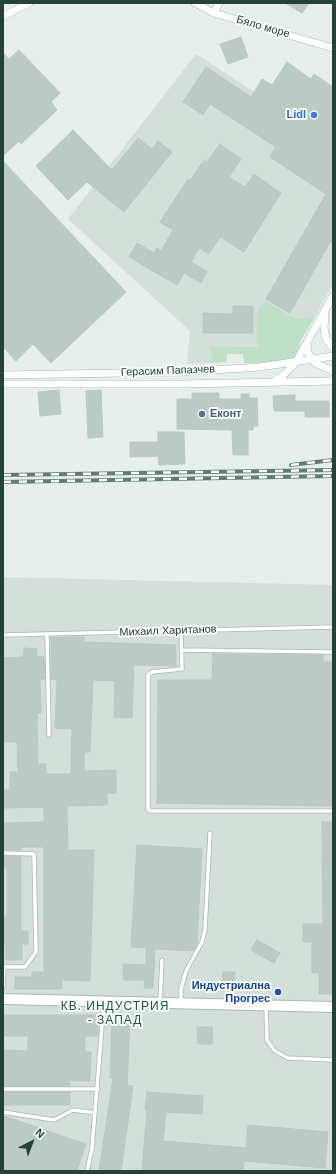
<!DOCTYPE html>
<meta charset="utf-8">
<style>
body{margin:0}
#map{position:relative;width:336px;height:1174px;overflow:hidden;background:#e6efeb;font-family:Arial,sans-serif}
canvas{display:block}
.frame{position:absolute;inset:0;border:4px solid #24423a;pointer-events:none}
.north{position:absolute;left:12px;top:1122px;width:40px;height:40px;-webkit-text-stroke:3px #f7fbf9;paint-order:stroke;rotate:42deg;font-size:11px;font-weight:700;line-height:16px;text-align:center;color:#24423a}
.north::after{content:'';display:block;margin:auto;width:14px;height:18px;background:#24423a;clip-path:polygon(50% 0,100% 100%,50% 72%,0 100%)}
</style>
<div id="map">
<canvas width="336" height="1174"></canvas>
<div class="frame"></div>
<div class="north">N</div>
</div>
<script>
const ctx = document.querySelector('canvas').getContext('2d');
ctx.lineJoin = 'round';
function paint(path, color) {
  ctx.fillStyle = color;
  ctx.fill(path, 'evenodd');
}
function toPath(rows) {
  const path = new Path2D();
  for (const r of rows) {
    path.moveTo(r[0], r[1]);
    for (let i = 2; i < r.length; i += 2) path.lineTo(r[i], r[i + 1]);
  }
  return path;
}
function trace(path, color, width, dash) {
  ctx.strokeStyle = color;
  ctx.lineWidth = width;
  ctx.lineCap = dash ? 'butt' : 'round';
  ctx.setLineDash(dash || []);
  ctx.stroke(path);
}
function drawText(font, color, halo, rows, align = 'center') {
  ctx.font = font + ' Arial,sans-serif';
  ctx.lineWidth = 4;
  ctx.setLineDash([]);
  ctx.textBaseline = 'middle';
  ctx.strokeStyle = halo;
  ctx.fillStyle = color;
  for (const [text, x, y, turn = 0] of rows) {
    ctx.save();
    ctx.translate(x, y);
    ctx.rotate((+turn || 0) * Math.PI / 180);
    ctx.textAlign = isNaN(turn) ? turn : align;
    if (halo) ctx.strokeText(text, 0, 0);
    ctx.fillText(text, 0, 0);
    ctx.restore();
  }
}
paint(toPath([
 [196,54,333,143,333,284,316,315,297,319,267,302,258,312,258,347,211,346,211,363,187,364,190,331,68,219],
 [3,577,333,585,333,1171,3,1171]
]), '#d4dfda');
paint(toPath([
 [267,302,297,319,316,315,300,342,300,351,294,358,284,362,244,363,243,354,227,354,226,362,211,363,211,346,258,347,258,312,259,307]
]), '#bfe0c8');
const building = toPath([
 [285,3,309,3,302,13,285,3],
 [241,37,248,57,228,64,220,44,241,37],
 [19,50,60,93,51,102,57,110,21,144,19,141,3,156,3,53,9,59,19,50],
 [287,62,311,79,314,74,333,87,333,244,330,242,290,313,266,299,326,194,270,157,276,147,210,104,203,115,183,102,206,67,251,97,262,79,272,85,287,62],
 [73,130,112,170,138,138,152,149,158,141,172,152,124,212,87,182,68,200,36,166,73,130],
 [220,144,241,159,229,177,245,187,254,174,281,193,244,252,220,237,209,254,199,248,191,262,207,271,201,283,184,273,177,285,129,257,137,243,154,253,157,248,161,251,173,230,160,222,188,179,190,181,204,160,207,162,220,144],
 [3,161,126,292,51,363,33,344,16,361,3,347,3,161],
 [233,306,253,306,253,333,203,333,203,313,233,314,233,306],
 [59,390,61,414,40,416,38,392,59,390],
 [101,390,103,437,88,438,86,391,101,390],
 [192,393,219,393,219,399,241,399,241,394,249,394,249,398,257,398,258,426,253,426,253,430,248,430,248,455,233,455,232,430,177,429,177,399,192,399,192,393],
 [295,395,295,401,329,401,329,417,305,417,305,411,274,411,273,396,295,395],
 [158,432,184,432,185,464,159,465,158,456,130,457,130,442,158,442,158,432],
 [51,637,84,637,84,642,176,645,176,666,134,665,132,718,114,717,115,681,93,680,90,752,84,752,84,771,116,770,116,793,107,793,107,805,67,806,68,850,94,850,90,981,62,980,62,989,15,989,15,977,32,977,32,972,44,972,44,847,21,847,21,850,3,850,3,823,44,822,44,807,3,808,3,790,10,790,10,772,18,772,17,742,3,742,3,658,23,657,24,648,37,649,37,657,44,657,45,679,40,679,41,713,37,713,38,764,46,764,46,774,71,774,72,729,55,728,57,680,51,679,51,637],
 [213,654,323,655,323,662,333,662,333,806,157,803,158,680,212,680,213,654],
 [322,822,333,822,333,994,319,994,319,973,312,973,312,942,303,942,303,924,323,924,322,822],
 [137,845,202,849,197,944,193,951,155,949,153,988,144,988,145,980,123,980,123,964,146,965,146,948,131,947,137,845],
 [3,856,21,857,21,931,28,931,28,944,22,944,22,960,6,960,3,916,7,916,7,868,3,868,3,856],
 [257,940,280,953,274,963,251,950,257,940],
 [223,972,235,972,234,985,222,985,223,972],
 [3,1015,98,1015,98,1036,85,1036,85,1052,91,1052,90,1081,70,1080,70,1086,3,1086,3,1050,28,1051,28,1036,3,1036,3,1015],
 [112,1020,130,1021,127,1085,133,1086,121,1171,99,1171,113,1078,110,1078,112,1020],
 [197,1027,212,1027,213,1044,198,1044,197,1027],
 [3,1092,70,1092,70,1105,3,1105,3,1092],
 [147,1092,203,1096,202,1114,166,1112,163,1141,246,1148,248,1125,328,1132,325,1168,244,1161,243,1171,142,1171,147,1110,145,1110,147,1092],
 [4,1116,86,1144,77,1171,3,1171,4,1116]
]);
paint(building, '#bbcac4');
trace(building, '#b8c9c2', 1);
const lane = toPath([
 [181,630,182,669,152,672,148,675,148,809,151,811,333,811],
 [47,634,49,735],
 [3,635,333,627],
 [182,650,333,652],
 [3,853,34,854,36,952,25,967,3,967],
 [3,987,4,968],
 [160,1002,162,960],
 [181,1002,181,989,186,971,202,942,205,930,210,833],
 [266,1007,267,1040,275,1051,288,1058,333,1060],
 [3,1089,98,1089],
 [3,1112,54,1120,73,1110,95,1113],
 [87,1171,92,1148,104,1002]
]);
const street = toPath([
 [195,3,214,13,333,48],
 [214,13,219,3],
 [3,16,29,3],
 [325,313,324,328,326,339,333,348],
 [307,344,308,353,315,363,333,371],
 [3,375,181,372,260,367,333,356],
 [271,383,285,374,296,362,333,296],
 [3,384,183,384,333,381]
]);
const secondary = toPath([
 [3,999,333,1007]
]);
trace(lane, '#a8b8b2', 5);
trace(street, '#a8b8b2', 8);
trace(secondary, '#a4bbb3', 12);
trace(lane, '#fff', 3.5);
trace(street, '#fff', 7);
trace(secondary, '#fff', 10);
const rail = toPath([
 [291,465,333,460],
 [3,475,333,470],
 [3,482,333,476]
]);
trace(rail, '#5f7d75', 4);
trace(rail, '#f7fbf9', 2.5, [8]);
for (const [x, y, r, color] of [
 [314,115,4,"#3f7fe0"],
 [202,414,4,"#5c6f8a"],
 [278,992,4,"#1a4fb4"]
]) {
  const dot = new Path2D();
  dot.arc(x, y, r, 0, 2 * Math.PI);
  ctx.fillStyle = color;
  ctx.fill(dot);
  trace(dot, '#f7fbf9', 1.5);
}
drawText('11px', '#24423a', '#f7fbf9', [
 ["Бяло море",263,27,16],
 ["Герасим Папазчев",168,371,-2],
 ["Михаил Хаританов",168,631,-2]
]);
drawText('bold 11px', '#366cbe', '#f7fbf9', [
 ["Lidl",306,115]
], 'right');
drawText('bold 11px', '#4e5e75', '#f7fbf9', [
 ["Еконт",210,414]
], 'left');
drawText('bold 11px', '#164399', '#f7fbf9', [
 ["Индустриална",270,986],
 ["Прогрес",270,999]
], 'right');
ctx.letterSpacing = '1px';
drawText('12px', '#1f5548', '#f7fbf9', [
 ["КВ. ИНДУСТРИЯ",115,1007],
 ["- ЗАПАД",115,1021]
]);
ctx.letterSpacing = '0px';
</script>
